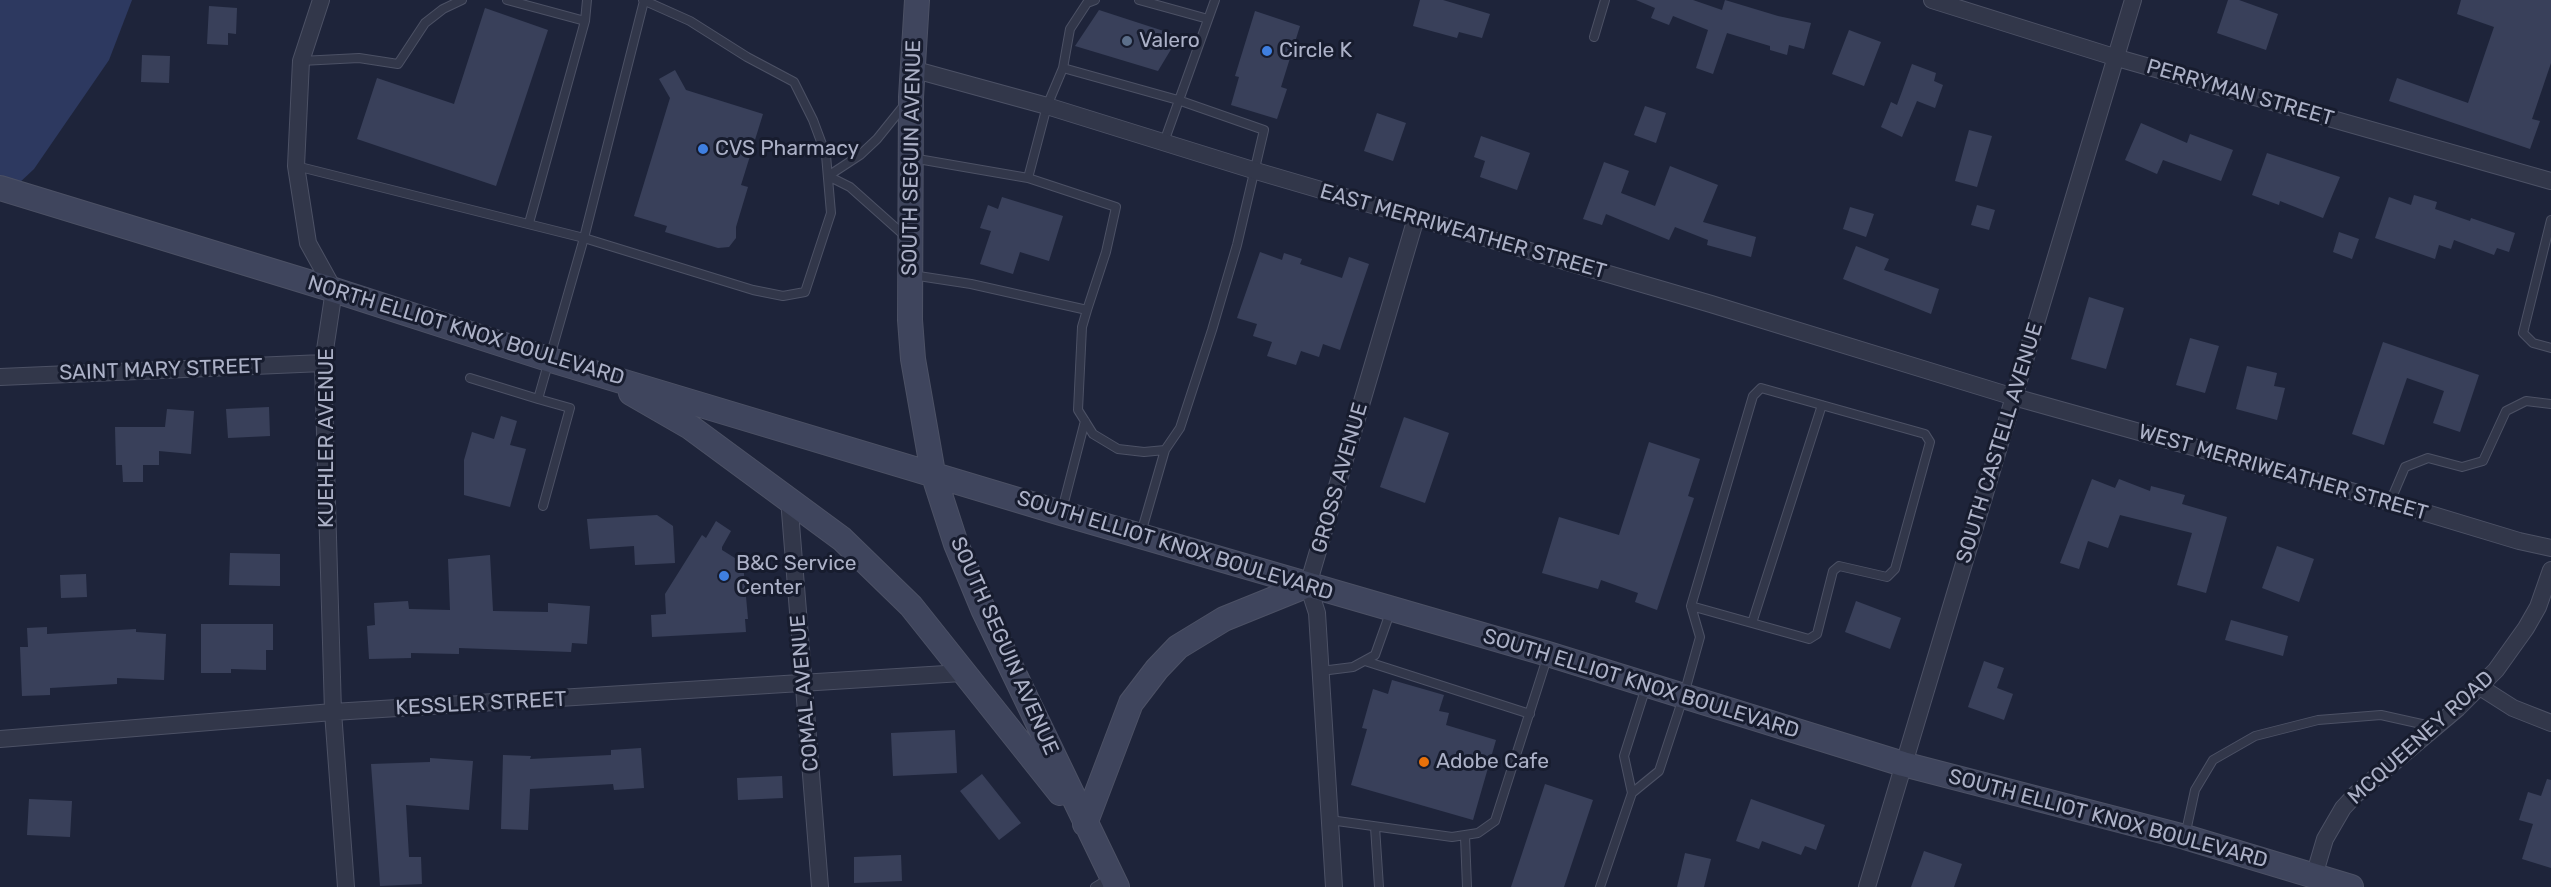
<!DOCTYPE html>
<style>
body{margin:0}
canvas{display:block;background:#1e243a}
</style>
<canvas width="2551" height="887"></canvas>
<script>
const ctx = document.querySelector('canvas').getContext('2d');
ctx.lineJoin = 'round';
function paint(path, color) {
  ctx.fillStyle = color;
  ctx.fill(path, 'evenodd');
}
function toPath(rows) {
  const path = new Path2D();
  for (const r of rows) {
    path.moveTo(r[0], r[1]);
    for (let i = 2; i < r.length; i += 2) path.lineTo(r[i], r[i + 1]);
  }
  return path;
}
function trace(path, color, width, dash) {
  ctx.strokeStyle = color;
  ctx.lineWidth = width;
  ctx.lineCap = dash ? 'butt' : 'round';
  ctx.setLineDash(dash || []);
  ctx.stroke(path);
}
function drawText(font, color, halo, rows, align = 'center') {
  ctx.font = font + ' Rubik,sans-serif';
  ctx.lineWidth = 6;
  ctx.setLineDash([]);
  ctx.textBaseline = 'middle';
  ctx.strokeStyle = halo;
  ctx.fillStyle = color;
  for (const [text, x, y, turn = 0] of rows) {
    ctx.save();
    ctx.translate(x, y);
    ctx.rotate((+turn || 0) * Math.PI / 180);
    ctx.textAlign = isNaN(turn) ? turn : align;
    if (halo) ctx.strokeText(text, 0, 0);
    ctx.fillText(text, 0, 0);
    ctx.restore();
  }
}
paint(toPath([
 [0,0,132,0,109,60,34,169,0,201]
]), '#2d3960');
paint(toPath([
 [1420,0,1443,0,1490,14,1482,38,1459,32,1457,38,1413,26],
 [1636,0,1693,0,1722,10,1725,0,1778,16,1811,23,1804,49,1789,45,1787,55,1770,50,1770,46,1727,33,1713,74,1696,68,1708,30,1673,16,1669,25,1651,18,1655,8],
 [2228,0,2239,0,2278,14,2266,50,2217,33],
 [2461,0,2551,0,2551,63,2532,119,2540,121,2530,149,2389,101,2397,78,2468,103,2494,27,2457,14],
 [209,6,237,8,236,34,228,33,228,45,207,44],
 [485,8,548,30,496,186,357,139,377,78,454,104],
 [1099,10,1179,36,1158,71,1075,46],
 [1255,11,1300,26,1281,87,1287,89,1277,119,1231,105,1239,77,1235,76],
 [1849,30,1881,42,1864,86,1832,74],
 [142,55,170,56,169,83,141,82],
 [1912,64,1936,73,1934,81,1943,85,1935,108,1917,101,1902,137,1881,127,1891,102,1897,105],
 [675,70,686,90,763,114,741,185,748,187,736,227,736,238,729,247,718,248,665,232,667,226,634,216,670,98,659,79],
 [1645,106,1666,113,1656,143,1634,135],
 [1377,113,1406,123,1393,161,1364,151],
 [2141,123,2187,143,2190,134,2233,150,2221,181,2163,160,2157,174,2125,160],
 [1969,130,1992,136,1977,187,1955,181],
 [1481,136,1530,153,1517,190,1480,177,1485,161,1474,157],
 [2267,153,2340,177,2323,218,2280,201,2279,205,2252,195],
 [1604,162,1629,171,1621,193,1655,206,1670,166,1718,185,1703,222,1756,237,1751,257,1707,245,1708,240,1675,227,1669,240,1606,214,1602,225,1583,219],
 [2414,195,2437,202,2435,209,2470,221,2471,218,2515,233,2509,252,2497,248,2494,255,2454,240,2451,249,2439,245,2435,259,2375,238,2389,197,2411,205],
 [1002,197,1063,216,1049,261,1020,252,1013,274,980,264,991,231,980,228,988,205,998,209],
 [1977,205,1995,210,1989,230,1971,225],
 [1850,207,1874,214,1866,237,1843,229],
 [2339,232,2359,239,2352,259,2333,252],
 [1856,246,1889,259,1884,270,1939,289,1931,314,1843,279],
 [1260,252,1282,260,1284,253,1302,259,1300,264,1342,278,1349,257,1369,264,1340,350,1323,344,1319,357,1301,351,1296,365,1267,356,1272,342,1253,336,1257,324,1237,318],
 [2089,297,2124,308,2106,369,2071,359],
 [2190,338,2219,346,2205,393,2176,385],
 [2383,342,2479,375,2460,432,2433,423,2444,391,2407,378,2384,445,2352,434],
 [2247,366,2277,373,2274,386,2285,388,2277,420,2236,409],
 [269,407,270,436,228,438,226,409],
 [167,409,194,411,191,454,159,451,159,465,143,465,143,482,123,482,122,465,116,465,115,427,165,427],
 [501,416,517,421,510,445,526,449,510,507,464,495,464,460,472,432,494,439],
 [1404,417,1449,433,1425,503,1380,487],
 [1649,442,1700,459,1688,496,1694,498,1657,610,1635,602,1638,593,1601,580,1598,589,1542,573,1559,517,1619,535],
 [2092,479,2115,488,2119,479,2150,491,2151,486,2185,495,2182,504,2227,517,2206,593,2177,585,2192,533,2120,515,2108,548,2088,541,2079,569,2060,563],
 [657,515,673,526,675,563,635,565,634,546,590,549,587,519],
 [716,521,731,531,722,547,722,550,743,563,748,619,745,619,746,632,652,637,651,615,666,614,665,594,702,535,706,538],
 [2277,546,2314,559,2299,602,2262,588],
 [230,553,280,554,280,586,229,585],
 [490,555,493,611,548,612,548,603,590,606,587,644,572,643,571,652,459,648,459,654,411,653,411,658,369,659,367,626,375,625,374,603,408,601,409,609,450,610,448,559],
 [86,574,87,597,61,598,60,575],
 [1856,601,1901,618,1890,649,1845,632],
 [2231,620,2288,636,2283,656,2225,640],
 [201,624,273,624,273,650,266,650,266,670,231,669,231,673,201,673],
 [47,627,47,634,136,629,136,632,166,634,164,680,117,678,117,684,50,688,50,695,22,696,20,647,28,647,27,628],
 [1984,661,2004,668,1997,688,2013,694,2004,720,1968,707],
 [1392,680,1444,695,1439,711,1449,713,1446,725,1496,740,1473,820,1351,785,1367,729,1362,728,1373,689,1388,694],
 [955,730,957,773,893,776,891,733],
 [641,748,644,788,614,790,613,784,530,789,528,830,501,829,503,755,531,756,530,759,611,755,611,750],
 [430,758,473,761,469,810,406,805,409,857,421,857,422,884,380,886,371,764,430,762],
 [982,774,1021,823,999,840,960,791],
 [782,776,783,798,738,800,737,778],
 [2547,779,2551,780,2551,868,2522,859,2533,824,2519,820,2528,792,2541,796],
 [1545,784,1593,800,1564,887,1511,887],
 [29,799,72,801,70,837,27,835],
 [1751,799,1825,825,1816,850,1805,846,1801,855,1762,841,1759,849,1736,841],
 [1924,851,1962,864,1954,887,1911,887],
 [1685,853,1711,859,1704,887,1677,887],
 [901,855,902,881,854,883,854,857]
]), '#39405a');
const lane = toPath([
 [507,0,585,21],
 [1139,0,1208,19],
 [1594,37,1605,0],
 [301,61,359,58,398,64,425,23,443,9,462,0],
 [1063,68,1070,29,1087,3,1095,0],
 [1164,142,1215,0],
 [912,158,1028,178,1116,207,1106,252,1087,310],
 [296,166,584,238,644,1],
 [828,176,860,155,877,139,906,103],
 [828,176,850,187,905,236],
 [2551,220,2523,333,2533,343,2551,348],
 [529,223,585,21,587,0],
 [912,275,971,284,1087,310,1082,327,1078,410,1093,434,1118,449,1144,452,1165,450,1180,428,1212,330,1237,245,1264,130,1178,100,1063,68,1047,106,1028,178],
 [470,378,538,399],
 [2390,502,2405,467,2428,458,2462,467,2483,461,2506,411,2526,401,2551,404],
 [543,506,570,408,538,399,584,238,753,290,783,296,805,292,831,213,826,155,813,120,794,82,747,57,690,21,643,0],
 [1062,510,1085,421],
 [1141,533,1165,450],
 [1752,623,1822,405],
 [1365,661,1530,714],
 [1321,671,1353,667,1375,655,1391,610],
 [1632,793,1659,771,1683,698,1700,637,1691,606,1753,396,1761,388,1925,434,1930,442,1895,569,1887,577,1839,566,1833,571,1817,634,1809,639,1691,606],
 [1330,820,1452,837,1478,833,1495,821,1548,655],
 [1375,827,1379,887],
 [1465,836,1467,887],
 [2185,836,2195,790,2213,760,2255,736,2318,720,2381,715,2435,727],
 [1095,887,1110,878],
 [1600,887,1632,793,1624,756,1646,687]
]);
const street = toPath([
 [321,0,301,61,296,166,308,243,334,290,323,363,333,712,346,887],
 [1932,0,2114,57,2551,181],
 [912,69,1047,106,1256,171,1711,304,2014,397,2390,502,2519,541,2551,548],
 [0,377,323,363],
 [789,499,820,887],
 [2480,687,2513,708,2551,723],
 [0,739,333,712,962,673],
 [2314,876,2325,839,2343,808,2356,794,2458,708,2496,670,2526,628,2538,607,2551,570],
 [1334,887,1317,613,1308,585,1416,218],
 [1867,887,2133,0]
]);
const secondary = toPath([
 [917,0,911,97,910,320,913,359,933,473,956,544,983,609,1117,887],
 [0,188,334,290,551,360,1061,513,1548,654,1903,764,2185,837,2351,887],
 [631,393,690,427,842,539,911,606,1060,793],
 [1085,824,1131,703,1157,669,1178,647,1224,619,1308,585]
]);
trace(lane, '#4c5165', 10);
trace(street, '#4c5165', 18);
trace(secondary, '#4c5165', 26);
trace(lane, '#32374a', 8);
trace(street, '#32374a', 16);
trace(secondary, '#3f455d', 24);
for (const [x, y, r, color] of [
 [1127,41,6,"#5c6f8a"],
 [1267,51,6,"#3f7fe0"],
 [703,149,6,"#3f7fe0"],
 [724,576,6,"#3f7fe0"],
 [1424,762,6,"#e8710a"]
]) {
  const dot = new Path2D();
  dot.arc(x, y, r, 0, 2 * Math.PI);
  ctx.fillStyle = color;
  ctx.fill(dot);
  trace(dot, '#171c2e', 2);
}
drawText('21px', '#acb1c7', '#171c2e', [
 ["Valero",1139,41],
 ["Circle K",1279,51],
 ["CVS Pharmacy",715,149],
 ["B&C Service",736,564],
 ["Center",736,588],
 ["Adobe Cafe",1436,762]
], 'left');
drawText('21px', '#acb1c7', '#171c2e', [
 ["PERRYMAN STREET",2240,93,16],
 ["SOUTH SEGUIN AVENUE",912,158,-89],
 ["EAST MERRIWEATHER STREET",1463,232,16],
 ["NORTH ELLIOT KNOX BOULEVARD",466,331,17],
 ["SAINT MARY STREET",161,370,-2],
 ["KUEHLER AVENUE",327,438,-90],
 ["SOUTH CASTELL AVENUE",2000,443,-73],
 ["WEST MERRIWEATHER STREET",2283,473,16],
 ["GROSS AVENUE",1340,478,-74],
 ["SOUTH ELLIOT KNOX BOULEVARD",1175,546,17],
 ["SOUTH SEGUIN AVENUE",1004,646,66],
 ["SOUTH ELLIOT KNOX BOULEVARD",1641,684,17],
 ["COMAL AVENUE",805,693,-95],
 ["KESSLER STREET",481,704,-3],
 ["MCQUEENEY ROAD",2421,738,-42],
 ["SOUTH ELLIOT KNOX BOULEVARD",2108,819,15]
]);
</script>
